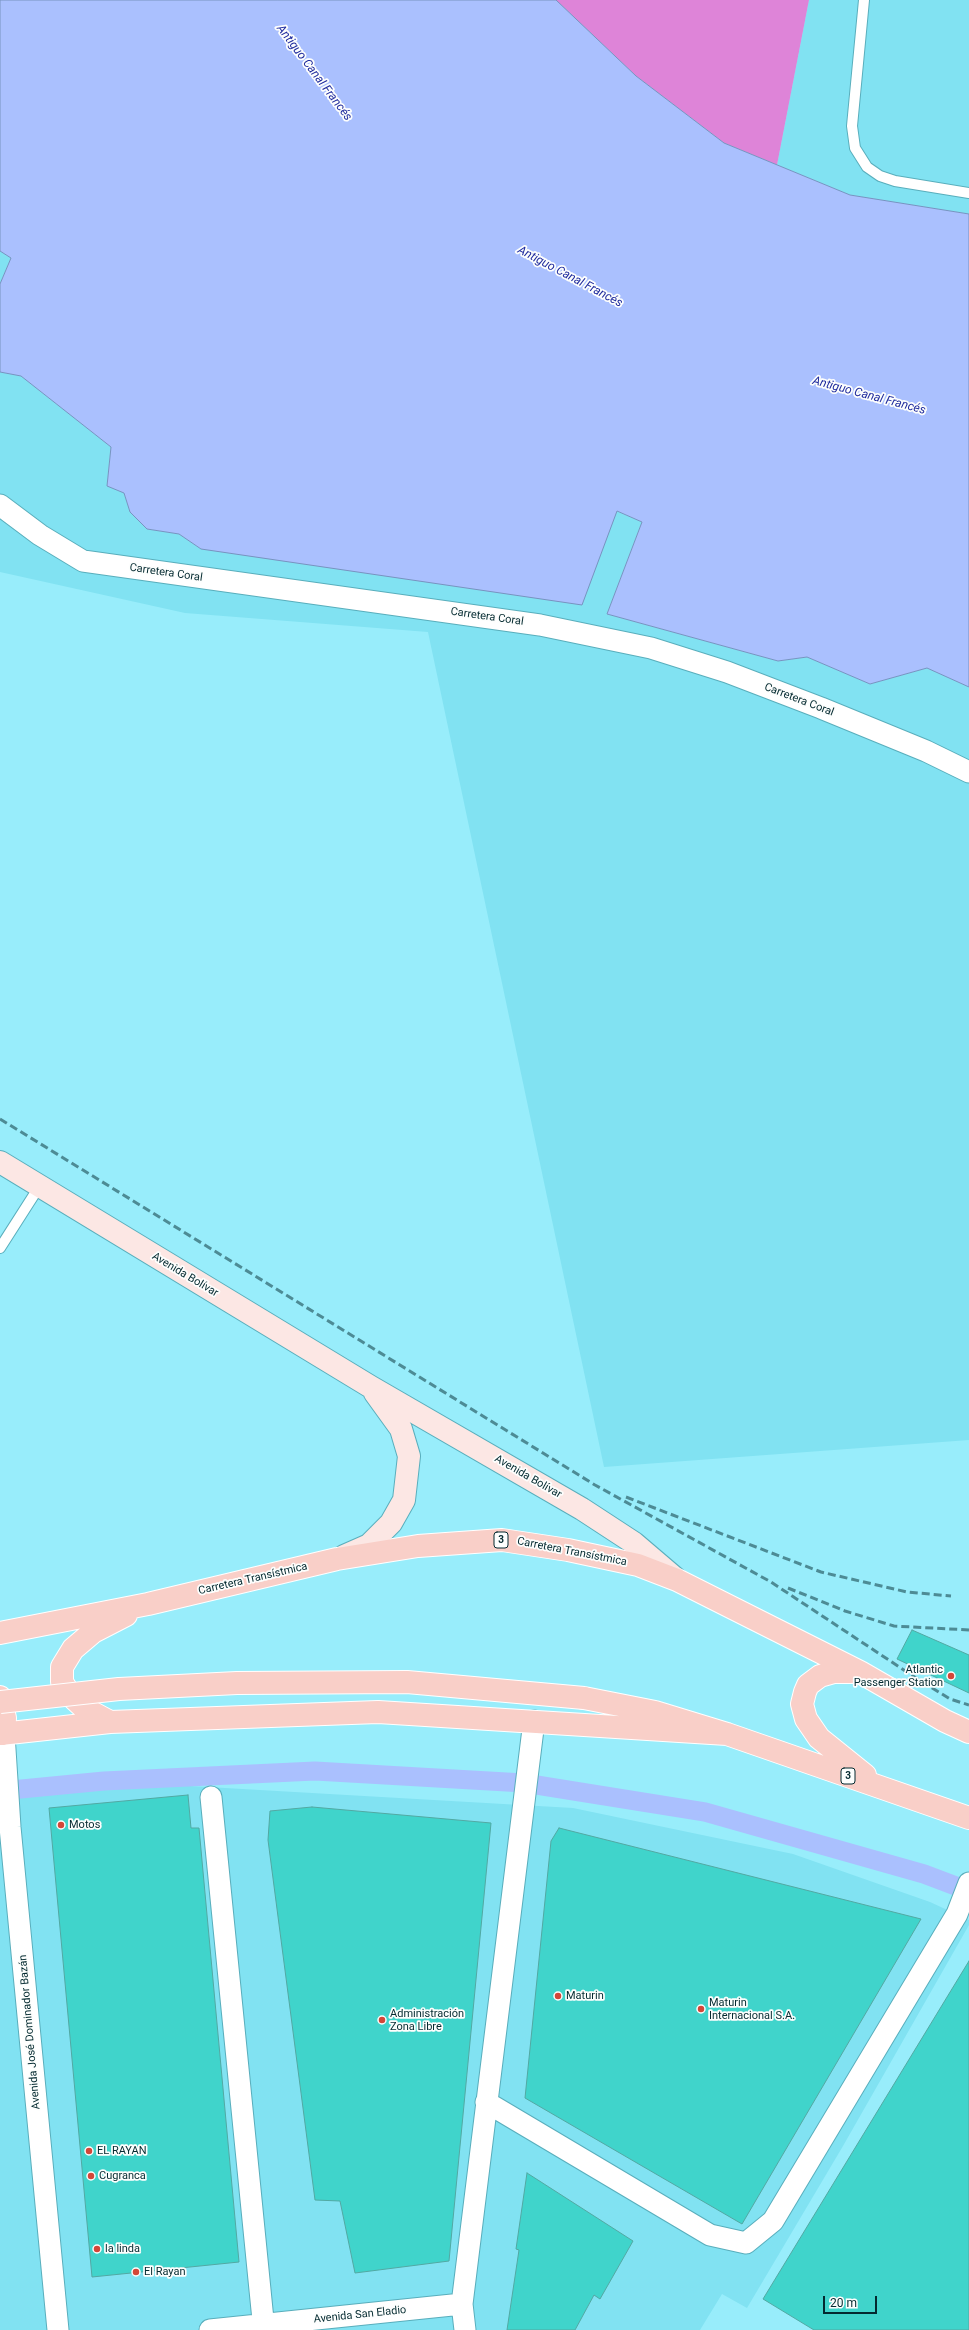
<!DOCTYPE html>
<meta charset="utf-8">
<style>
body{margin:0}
#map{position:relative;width:969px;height:2330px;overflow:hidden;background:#98edfb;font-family:Roboto,sans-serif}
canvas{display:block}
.scale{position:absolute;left:823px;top:2296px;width:54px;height:18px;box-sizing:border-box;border:2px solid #042a30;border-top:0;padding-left:5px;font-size:12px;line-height:14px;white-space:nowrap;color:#042a30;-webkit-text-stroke:3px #fdfefd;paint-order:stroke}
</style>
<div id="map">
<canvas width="969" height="2330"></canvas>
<div class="scale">20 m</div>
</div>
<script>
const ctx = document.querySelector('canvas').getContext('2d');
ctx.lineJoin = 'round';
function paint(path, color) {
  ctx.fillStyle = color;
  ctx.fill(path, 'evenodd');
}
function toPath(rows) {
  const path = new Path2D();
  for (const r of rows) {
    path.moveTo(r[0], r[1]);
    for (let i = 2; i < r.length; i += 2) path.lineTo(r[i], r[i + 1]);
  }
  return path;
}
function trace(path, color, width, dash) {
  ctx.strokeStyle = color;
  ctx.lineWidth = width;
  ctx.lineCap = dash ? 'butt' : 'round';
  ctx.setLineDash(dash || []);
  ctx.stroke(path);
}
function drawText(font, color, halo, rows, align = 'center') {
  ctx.font = font + ' Roboto,sans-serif';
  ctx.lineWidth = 3.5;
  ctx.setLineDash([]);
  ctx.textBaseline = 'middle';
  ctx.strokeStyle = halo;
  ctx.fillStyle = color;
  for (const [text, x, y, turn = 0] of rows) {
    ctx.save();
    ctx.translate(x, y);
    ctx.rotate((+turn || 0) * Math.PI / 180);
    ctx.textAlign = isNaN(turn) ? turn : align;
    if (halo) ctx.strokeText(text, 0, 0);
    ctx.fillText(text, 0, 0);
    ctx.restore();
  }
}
paint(toPath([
 [809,0,969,0,969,214,850,195,777,165],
 [0,251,11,258,0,284],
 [0,372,21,376,111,447,107,485,124,493,130,512,147,529,179,534,201,549,616,511,642,522,607,614,778,661,807,657,870,684,927,668,969,687,969,1440,604,1467,428,632,185,613,0,572],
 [138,1783,573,1808,793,1854,930,1902,969,1920,969,1925,843,2146,747,2308,722,2294,700,2330,0,2330,0,1797]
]), '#81e2f2');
paint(toPath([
 [556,0,809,0,777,165,724,143,636,76]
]), '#de84d8');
const water = toPath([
 [0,0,556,0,636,76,724,143,850,195,969,214,969,687,927,668,870,684,807,657,778,661,607,614,642,522,617,511,582,605,201,549,179,534,147,529,130,512,124,493,107,486,111,447,21,376,0,372,0,284,11,258,0,251,0,0]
]);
paint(water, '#aac0fe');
trace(water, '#7893c0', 1);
trace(toPath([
 [0,1791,104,1781,315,1771,524,1783,705,1812,924,1874,969,1891]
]), '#aac0fe', 19);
const building = toPath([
 [912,1630,969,1655,969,1693,897,1659,912,1630],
 [188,1795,191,1828,199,1828,239,2262,92,2277,49,1808,188,1795],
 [312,1807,491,1823,449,2261,355,2273,340,2201,315,2200,268,1840,270,1811,312,1807],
 [559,1828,921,1919,742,2224,525,2098,551,1841,559,1828],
 [969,1961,969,2330,814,2330,763,2299,969,1961],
 [527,2173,633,2241,600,2299,594,2295,575,2330,507,2330,519,2250,516,2249,527,2173]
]);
paint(building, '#40d4cb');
trace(building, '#52a9a3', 1);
const lane = toPath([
 [864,0,852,126,855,148,867,167,880,176,895,181,969,193],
 [0,1248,39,1187]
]);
const street = toPath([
 [0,505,40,535,83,561,540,625,651,648,727,672,821,708,926,751,969,772],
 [4,1734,10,1827,58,2330],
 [211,1797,264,2330],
 [486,2102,710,2235,746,2243,773,2221,957,1914,969,1883],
 [210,2330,462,2304],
 [465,2330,462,2304,534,1721]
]);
const secondary = toPath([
 [0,1162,371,1387,582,1509,634,1543,675,1578],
 [344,1556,369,1545,391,1523,404,1500,409,1456,401,1429,375,1393]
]);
const primary = toPath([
 [0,1633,148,1604,337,1559,418,1546,502,1540,568,1550,638,1565,677,1580,860,1672,945,1721,969,1732],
 [857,1672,834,1672,820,1676,808,1685,805,1692,802,1704,806,1719,819,1738,865,1775],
 [0,1697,5,1718,4,1734],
 [584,1698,655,1712,727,1734,969,1818],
 [110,1722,84,1708,70,1695,62,1682,62,1667,73,1649,93,1632,126,1615],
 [0,1734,110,1722,378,1712,727,1734]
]);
trace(lane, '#59aebc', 12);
trace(street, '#59aebc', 23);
trace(secondary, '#59aebc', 24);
trace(primary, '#fff', 24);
trace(lane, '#fff', 10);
trace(street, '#fff', 21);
trace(secondary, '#fce7e4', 22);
trace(primary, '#f9cfc8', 22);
trace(toPath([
 [0,1119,595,1485,771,1582,916,1678,950,1699,969,1705],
 [626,1497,821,1572,907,1592,951,1596],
 [788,1588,845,1611,894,1626,969,1630]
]), '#4d8b95', 3, [8, 4]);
const primaryBridge = toPath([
 [0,1702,119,1689,237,1683,407,1682,584,1698]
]);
trace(primaryBridge, '#fff', 24, []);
trace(primaryBridge, '#f9cfc8', 22);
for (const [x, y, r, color] of [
 [951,1676,4,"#d34638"],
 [61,1825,4,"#d34638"],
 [558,1996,4,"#d34638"],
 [701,2009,4,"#d34638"],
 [382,2020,4,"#d34638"],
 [89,2151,4,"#d34638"],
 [91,2176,4,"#d34638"],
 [97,2249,4,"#d34638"],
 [136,2272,4,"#d34638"]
]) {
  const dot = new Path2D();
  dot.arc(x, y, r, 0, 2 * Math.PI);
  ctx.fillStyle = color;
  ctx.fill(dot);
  trace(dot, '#fdfefd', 1.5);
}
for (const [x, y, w] of [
 [501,1540,14],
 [848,1776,14]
]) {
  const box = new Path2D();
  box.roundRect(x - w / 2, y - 8, w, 16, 3);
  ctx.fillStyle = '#fdfefd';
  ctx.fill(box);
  trace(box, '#042a30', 1);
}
drawText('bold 10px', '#042a30', null, [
 ["3",501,1540],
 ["3",848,1776]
]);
drawText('11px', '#042a30', '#fdfefd', [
 ["Carretera Coral",166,573,8],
 ["Carretera Coral",487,617,8],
 ["Carretera Coral",799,700,21],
 ["Avenida Bolívar",185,1275,31],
 ["Avenida Bolívar",528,1477,30],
 ["Carretera Transístmica",572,1552,11],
 ["Carretera Transístmica",253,1579,-13],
 ["Avenida José Dominador Bazán",30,2032,-95],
 ["Avenida San Eladio",360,2315,-6]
]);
drawText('11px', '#042a30', '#fdfefd', [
 ["Atlantic",943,1670,"right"],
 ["Passenger Station",943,1683,"right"],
 ["Motos",69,1825],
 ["Maturin",566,1996],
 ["Maturin",709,2003],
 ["Internacional S.A.",709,2016],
 ["Administración",390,2014],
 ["Zona Libre",390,2027],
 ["EL RAYAN",97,2151],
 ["Cugranca",99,2176],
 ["la linda",105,2249],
 ["El Rayan",144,2272]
], 'left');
drawText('italic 12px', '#1e2a9d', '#fdfefd', [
 ["Antiguo Canal Francés",314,73,53],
 ["Antiguo Canal Francés",570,277,28],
 ["Antiguo Canal Francés",869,396,15]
]);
</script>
